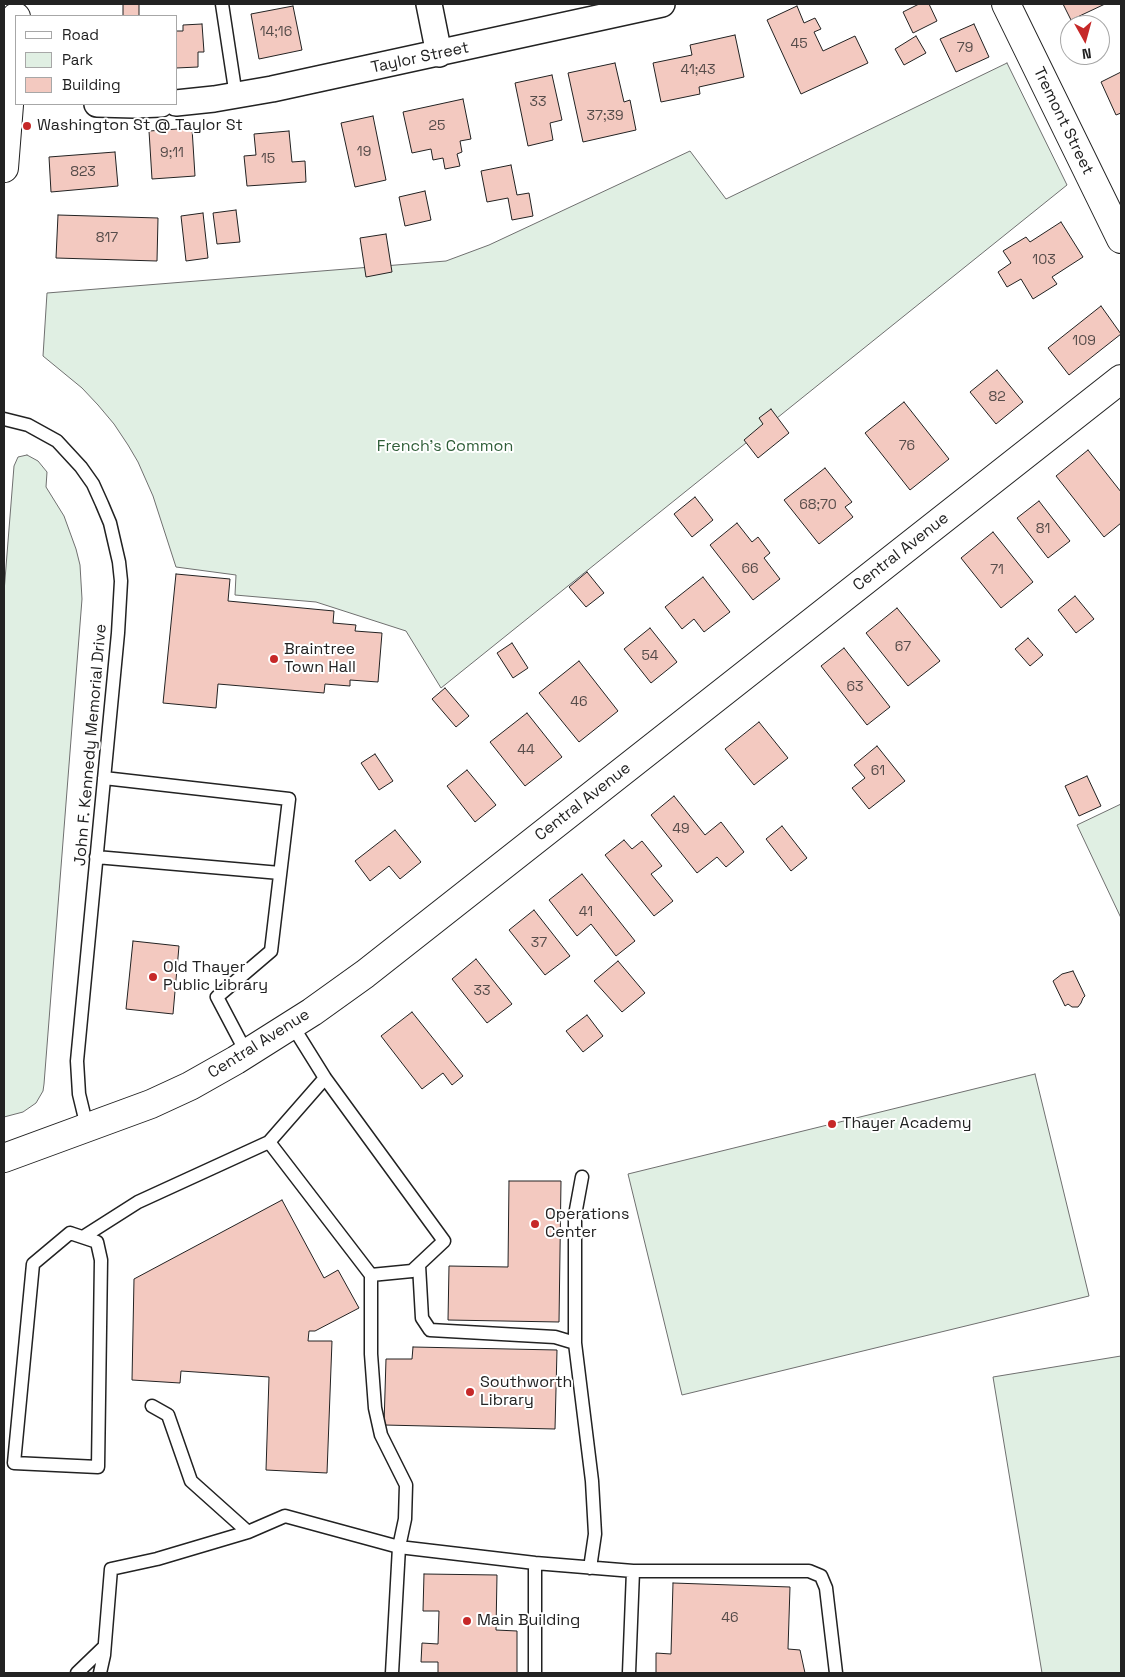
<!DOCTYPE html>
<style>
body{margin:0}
#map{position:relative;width:1125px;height:1677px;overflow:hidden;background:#fff;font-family:"Space Grotesk",sans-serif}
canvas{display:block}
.frame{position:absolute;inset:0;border:5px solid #222;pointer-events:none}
.legend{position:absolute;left:15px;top:15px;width:162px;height:90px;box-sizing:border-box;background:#fff;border:1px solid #a7a7a7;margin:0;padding:6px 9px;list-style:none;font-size:15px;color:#222}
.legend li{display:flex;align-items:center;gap:10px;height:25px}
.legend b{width:25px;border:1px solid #a7a7a7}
.north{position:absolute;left:1060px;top:15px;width:50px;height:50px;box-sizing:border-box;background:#fff;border:1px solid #a7a7a7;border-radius:50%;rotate:173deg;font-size:14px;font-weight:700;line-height:20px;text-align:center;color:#222}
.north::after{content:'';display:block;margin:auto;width:18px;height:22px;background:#c62828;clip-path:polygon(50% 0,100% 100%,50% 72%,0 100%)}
</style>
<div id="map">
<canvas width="1125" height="1677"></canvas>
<div class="frame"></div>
<ul class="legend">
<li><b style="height:6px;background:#fff"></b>Road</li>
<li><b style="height:14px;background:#e0efe3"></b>Park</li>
<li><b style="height:14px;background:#f3c9c0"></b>Building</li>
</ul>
<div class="north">N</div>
</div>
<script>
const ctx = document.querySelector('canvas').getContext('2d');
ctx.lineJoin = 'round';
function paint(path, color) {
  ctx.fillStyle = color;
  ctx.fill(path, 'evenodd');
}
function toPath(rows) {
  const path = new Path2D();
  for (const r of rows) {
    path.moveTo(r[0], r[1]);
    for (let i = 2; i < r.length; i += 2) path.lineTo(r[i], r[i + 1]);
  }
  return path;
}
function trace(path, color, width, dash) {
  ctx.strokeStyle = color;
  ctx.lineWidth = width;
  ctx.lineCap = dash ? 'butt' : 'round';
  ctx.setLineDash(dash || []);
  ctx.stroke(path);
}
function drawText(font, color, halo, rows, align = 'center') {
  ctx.font = font + ' "Space Grotesk",sans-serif';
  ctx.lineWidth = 4;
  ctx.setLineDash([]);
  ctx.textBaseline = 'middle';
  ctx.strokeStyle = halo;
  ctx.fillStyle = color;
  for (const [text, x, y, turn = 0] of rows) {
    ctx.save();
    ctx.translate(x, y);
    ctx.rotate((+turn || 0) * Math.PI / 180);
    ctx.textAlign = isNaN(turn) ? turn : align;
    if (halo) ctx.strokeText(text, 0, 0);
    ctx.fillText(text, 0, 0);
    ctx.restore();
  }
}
const green = toPath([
 [1007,63,1067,185,441,688,406,631,316,602,235,595,236,575,176,567,153,496,138,462,128,445,114,424,98,405,82,388,43,356,47,293,446,261,489,245,690,151,726,199,1007,63],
 [27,455,38,461,47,472,46,487,64,516,76,549,80,565,82,599,44,1084,43,1091,36,1103,23,1112,4,1117,4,592,14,466,18,457,27,455],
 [1121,804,1121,918,1077,825,1121,804],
 [1035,1074,1089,1296,682,1395,628,1174,1035,1074],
 [1121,1356,1121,1673,1042,1673,993,1377,1121,1356]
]);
paint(green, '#e0efe3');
trace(green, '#6f6f6f', 1);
const building = toPath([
 [123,4,139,4,139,16,123,16,123,4],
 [919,4,929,4,937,21,913,33,903,12,919,4],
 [1063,4,1105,4,1071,20,1063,4],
 [293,6,302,50,259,59,251,14,293,6],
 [797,6,804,23,815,18,821,29,814,32,823,51,855,36,868,63,801,94,767,20,797,6],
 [202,24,204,52,198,52,198,67,176,68,176,31,183,31,183,25,202,24],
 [974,24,989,57,956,72,940,39,974,24],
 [735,35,744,77,699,87,700,94,661,102,653,63,692,55,690,45,735,35],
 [916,36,926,53,904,65,895,49,916,36],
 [615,63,624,102,630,100,636,130,583,142,568,73,615,63],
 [1121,72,1121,113,1116,115,1101,82,1121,72],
 [552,75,562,120,550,123,553,140,528,146,515,83,552,75],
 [463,99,471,139,460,141,462,152,457,154,460,166,445,169,443,158,433,160,431,149,412,153,403,112,463,99],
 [373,116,386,180,355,187,341,123,373,116],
 [192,128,195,176,152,179,149,131,192,128],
 [289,131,292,162,305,161,306,182,247,186,244,156,256,155,254,134,289,131],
 [115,152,118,186,51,192,49,157,115,152],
 [511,165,517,195,529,193,533,216,512,220,508,198,487,202,481,171,511,165],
 [425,191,431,220,405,226,399,197,425,191],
 [236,210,240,242,217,244,213,213,236,210],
 [203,213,208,258,186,261,181,216,203,213],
 [58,215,158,218,157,261,56,258,58,215],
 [1061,222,1083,257,1052,277,1057,284,1033,299,1021,279,1007,287,998,272,1011,263,1003,251,1026,237,1030,242,1061,222],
 [386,234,392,272,366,277,360,238,386,234],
 [1101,306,1121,334,1069,375,1048,348,1101,306],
 [997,370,1023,402,996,424,970,392,997,370],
 [904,402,949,459,910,490,865,433,904,402],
 [771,409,789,433,758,458,744,440,763,424,759,418,771,409],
 [1088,450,1121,492,1121,523,1104,537,1056,476,1088,450],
 [825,468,852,502,845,507,853,517,819,544,784,500,825,468],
 [695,497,713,520,692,537,674,514,695,497],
 [1039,501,1070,541,1048,558,1017,518,1039,501],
 [737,523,752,542,758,537,770,553,764,558,780,579,753,600,710,545,737,523],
 [993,532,1033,582,1001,608,961,558,993,532],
 [587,572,604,593,586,607,569,587,587,572],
 [176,574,230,579,228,601,334,611,333,623,356,625,355,631,382,633,378,682,350,680,350,686,325,684,324,693,218,684,216,708,163,703,176,574],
 [703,577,730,612,704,632,694,619,682,629,665,607,703,577],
 [1075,596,1094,619,1076,633,1058,610,1075,596],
 [897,608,940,661,908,686,866,633,897,608],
 [650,628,677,662,651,683,624,649,650,628],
 [1028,638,1043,655,1030,666,1015,649,1028,638],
 [512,643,528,668,513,678,497,653,512,643],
 [844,648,890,707,867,725,821,666,844,648],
 [579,661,618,711,579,742,539,693,579,661],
 [445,688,469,716,456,727,432,699,445,688],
 [527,713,562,757,525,786,490,742,527,713],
 [759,722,788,758,754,785,725,749,759,722],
 [877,746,905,781,869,809,852,788,865,778,854,765,877,746],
 [375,754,393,781,379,790,361,763,375,754],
 [467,770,496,805,475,822,447,786,467,770],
 [1087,776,1101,806,1079,816,1065,786,1087,776],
 [674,796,705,835,721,822,744,852,726,867,717,857,697,873,651,815,674,796],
 [782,826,807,858,791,871,766,839,782,826],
 [395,830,421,862,400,879,389,866,370,881,355,861,395,830],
 [624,840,632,849,642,841,662,866,651,874,673,901,654,916,605,855,624,840],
 [582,874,635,941,616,956,591,924,577,936,549,900,582,874],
 [534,910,570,956,545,975,509,930,534,910],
 [133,941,179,946,173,1014,126,1009,133,941],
 [476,959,512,1004,487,1023,452,979,476,959],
 [618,961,645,993,622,1012,594,981,618,961],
 [1073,971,1085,996,1083,998,1081,1003,1078,1007,1072,1007,1068,1004,1065,1006,1053,981,1062,974,1073,971],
 [412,1012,463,1076,452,1085,443,1073,422,1089,381,1036,412,1012],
 [587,1015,603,1036,583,1052,566,1031,587,1015],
 [509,1181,561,1181,559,1322,448,1320,449,1266,508,1267,509,1181],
 [282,1200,324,1278,338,1270,359,1308,315,1331,309,1331,308,1341,332,1341,327,1473,266,1470,269,1377,181,1371,180,1383,132,1380,134,1279,282,1200],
 [413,1347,557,1350,555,1429,384,1425,386,1359,412,1359,413,1347],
 [424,1574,497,1575,496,1630,517,1631,517,1673,438,1673,438,1662,421,1662,422,1643,438,1644,439,1611,423,1611,424,1574],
 [673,1583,790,1587,788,1649,800,1650,805,1673,656,1673,656,1653,671,1654,673,1583]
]);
paint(building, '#f3c9c0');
trace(building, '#222', 1);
const service = toPath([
 [222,4,236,96],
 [4,419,28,425,57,441,81,467,93,484,102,504,110,523,119,562,121,581,118,633,77,1061,79,1094,87,1127],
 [104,778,289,799,271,951,217,997,247,1054],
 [96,857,280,873],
 [292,1025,325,1078,444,1241,412,1271,371,1275],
 [269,1142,371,1275,371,1354,375,1408,381,1435,406,1485,405,1519,399,1547,535,1563,633,1571,809,1571,821,1576,826,1588,836,1673],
 [582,1177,575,1215,575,1343,592,1481,595,1534,590,1568],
 [70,1233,97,1242,101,1260,98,1467,14,1463,33,1264,70,1233],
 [83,1237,138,1202,269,1142,325,1078],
 [419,1265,422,1318,430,1330,555,1337,575,1343],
 [152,1406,168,1415,191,1481,248,1532],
 [77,1673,104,1647],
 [100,1673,104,1655,111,1569,157,1559,248,1532,285,1516,399,1547,392,1673],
 [535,1673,535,1563],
 [629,1673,633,1571]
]);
const minor = toPath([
 [429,4,439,54],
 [176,103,214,99,272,89,662,4],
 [97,104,134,105,161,104]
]);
const tertiary = toPath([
 [1006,4,1121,239]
]);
const secondary = toPath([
 [4,168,16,17],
 [4,1158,151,1104,190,1086,236,1060,312,1012,365,974,1121,379]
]);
trace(service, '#222', 15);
trace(minor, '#222', 28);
trace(tertiary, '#222', 30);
trace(secondary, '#222', 30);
trace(service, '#fff', 12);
trace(minor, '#fff', 25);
trace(tertiary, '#fff', 28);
trace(secondary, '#fff', 28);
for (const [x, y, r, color] of [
 [27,126,5,"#c62828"],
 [274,659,5,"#c62828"],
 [153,977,5,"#c62828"],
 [832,1124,5,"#c62828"],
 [535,1224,5,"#c62828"],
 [470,1392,5,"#c62828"],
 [467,1621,5,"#c62828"]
]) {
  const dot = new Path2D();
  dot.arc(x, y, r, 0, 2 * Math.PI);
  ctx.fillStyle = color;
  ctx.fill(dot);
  trace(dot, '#fff', 2);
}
drawText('14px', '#564c4a', null, [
 ["14;16",276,32],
 ["45",799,44],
 ["79",965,48],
 ["41;43",698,70],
 ["33",538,102],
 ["37;39",605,116],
 ["25",437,126],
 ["19",364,152],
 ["9;11",172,153],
 ["15",268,159],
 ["823",83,172],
 ["817",107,238],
 ["103",1044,260],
 ["109",1084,341],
 ["82",997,397],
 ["76",907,446],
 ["68;70",818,505],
 ["81",1043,529],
 ["66",750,569],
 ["71",997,570],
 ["67",903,647],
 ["54",650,656],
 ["63",855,687],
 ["46",579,702],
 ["44",526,750],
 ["61",878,771],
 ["49",681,829],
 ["41",586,912],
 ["37",539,943],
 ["33",482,991],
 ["46",730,1618]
]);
drawText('16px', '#222', '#fff', [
 ["Taylor Street",420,58,-12],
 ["Tremont Street",1063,121,64],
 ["Central Avenue",901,552,-38],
 ["John F. Kennedy Memorial Drive",91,745,-85],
 ["Central Avenue",583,802,-38],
 ["Central Avenue",259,1044,-32]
]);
drawText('16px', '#222', '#fff', [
 ["Washington St @ Taylor St",37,126],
 ["Braintree",284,650],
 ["Town Hall",284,668],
 ["Old Thayer",163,968],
 ["Public Library",163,986],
 ["Thayer Academy",842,1124],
 ["Operations",545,1215],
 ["Center",545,1233],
 ["Southworth",480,1383],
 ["Library",480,1401],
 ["Main Building",477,1621]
], 'left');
drawText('16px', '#2f5e38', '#fff', [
 ["French's Common",445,447]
]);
</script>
